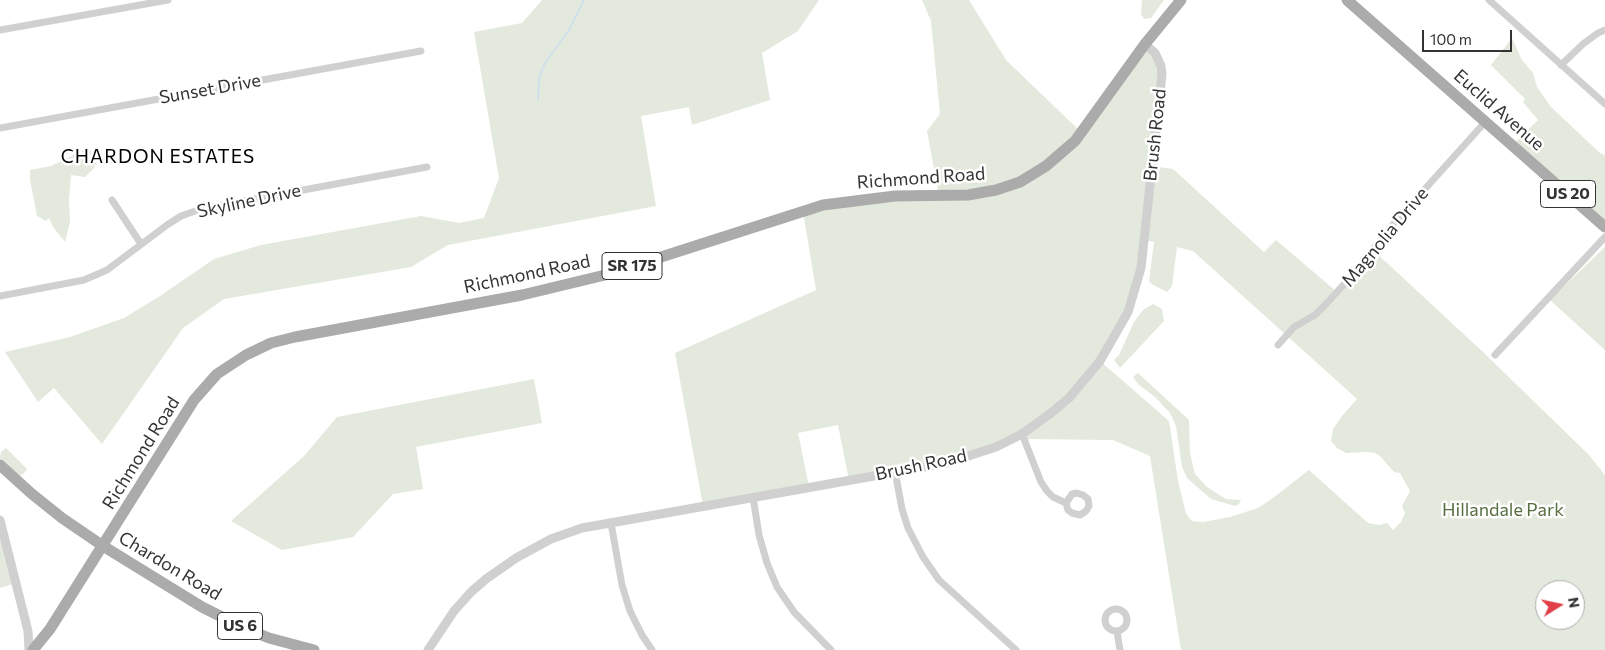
<!DOCTYPE html>
<style>
body{margin:0}
#map{position:relative;width:1605px;height:650px;overflow:hidden;background:#fff;font-family:Commissioner,sans-serif}
canvas{display:block}
.north{position:absolute;left:1535px;top:580px;width:50px;height:50px;box-sizing:border-box;background:#fff;border:1px solid #adadad;border-radius:50%;rotate:80deg;font-size:14px;font-weight:700;line-height:20px;text-align:center;color:#333}
.north::after{content:'';display:block;margin:auto;width:18px;height:22px;background:#e03f4a;clip-path:polygon(50% 0,100% 100%,50% 72%,0 100%)}
.scale{position:absolute;left:1422px;top:30px;width:90px;height:22px;box-sizing:border-box;border:2px solid #333;border-top:0;padding-left:6px;font-size:15px;line-height:18px;white-space:nowrap;color:#333;-webkit-text-stroke:4px #fff;paint-order:stroke}
</style>
<div id="map">
<canvas width="1605" height="650"></canvas>
<div class="north">N</div>
<div class="scale">100 m</div>
</div>
<script>
const ctx = document.querySelector('canvas').getContext('2d');
ctx.lineJoin = 'round';
function paint(path, color) {
  ctx.fillStyle = color;
  ctx.fill(path, 'evenodd');
}
function toPath(rows) {
  const path = new Path2D();
  for (const r of rows) {
    if (r.length === 3) {
      path.moveTo(r[0] + r[2], r[1]);
      path.arc(r[0], r[1], r[2], 0, 2 * Math.PI);
      continue;
    }
    path.moveTo(r[0], r[1]);
    for (let i = 2; i < r.length; i += 2) path.lineTo(r[i], r[i + 1]);
  }
  return path;
}
function trace(path, color, width, dash) {
  ctx.strokeStyle = color;
  ctx.lineWidth = width;
  ctx.lineCap = dash ? 'butt' : 'round';
  ctx.setLineDash(dash || []);
  ctx.stroke(path);
}
function drawText(font, color, halo, rows, align = 'center') {
  ctx.font = font + ' Commissioner,sans-serif';
  ctx.lineWidth = 5;
  ctx.setLineDash([]);
  ctx.textBaseline = 'middle';
  ctx.strokeStyle = halo;
  ctx.fillStyle = color;
  for (const [text, x, y, turn = 0] of rows) {
    ctx.save();
    ctx.translate(x, y);
    ctx.rotate((+turn || 0) * Math.PI / 180);
    ctx.textAlign = isNaN(turn) ? turn : align;
    if (halo) ctx.strokeText(text, 0, 0);
    ctx.fillText(text, 0, 0);
    ctx.restore();
  }
}
paint(toPath([
 [542,0,819,0,798,31,762,53,770,100,692,125,689,107,641,116,656,206,448,245,411,267,224,299,183,328,102,444,54,388,38,402,5,352,70,337,124,318,160,296,214,259,261,245,421,216,459,223,484,218,499,178,474,32,522,23],
 [922,0,969,0,1006,60,1081,132,1145,44,1161,66,1152,166,1173,169,1264,252,1276,240,1337,292,1373,250,1483,352,1589,455,1605,475,1605,650,1181,650,1150,456,1113,440,1024,439,1022,434,976,455,849,480,838,425,798,433,809,487,703,506,675,353,816,290,803,212,939,195,927,131,940,114,931,21],
 [1145,240,1154,242,1149,281,1153,285,1167,292,1172,286,1177,247,1193,251,1357,399,1342,416,1333,429,1331,441,1337,448,1346,453,1367,452,1375,453,1380,456,1394,472,1400,473,1410,491,1402,506,1405,513,1401,522,1393,530,1387,523,1379,525,1368,523,1309,470,1273,498,1258,508,1230,517,1203,522,1192,521,1186,514,1178,481,1169,421,1100,361,1128,312],
 [1545,590,1575,590,1575,620,1545,620],
 [1142,0,1164,0,1151,18,1144,19,1141,14],
 [1512,38,1522,60,1533,73,1537,87,1551,107,1601,154,1605,155,1605,227,1513,145,1538,120,1523,102,1525,99,1491,65],
 [82,151,96,151,98,159,94,168,85,177,71,175,69,200,70,222,65,242,53,227,49,218,46,221,37,216,30,180,30,170,51,166],
 [1605,247,1605,350,1550,300],
 [1153,304,1162,309,1164,321,1120,368,1114,360,1119,355,1134,322,1143,310],
 [1138,373,1189,420,1190,453,1195,474,1207,487,1226,499,1241,500,1239,504,1235,506,1211,499,1187,478,1182,467,1176,426,1170,413,1155,397,1138,384,1133,377],
 [534,379,542,423,416,447,423,489,393,494,353,537,282,550,231,521,304,456,337,417],
 [6,448,27,469,23,474,19,476,0,458,1,452],
 [0,527,16,583,0,588]
]), '#e3e9dc');
trace(toPath([
 [538,100,539,78,545,63,569,30,584,0]
]), '#d0e1ed', 2);
trace(toPath([
 [1489,0,1605,104],
 [0,30,168,0],
 [1561,65,1583,44,1598,33,1605,30],
 [0,128,421,51],
 [112,200,141,244],
 [0,296,84,280,107,270,167,225,181,216,201,209,427,167],
 [1278,345,1294,327,1315,315,1326,304,1357,270,1389,229,1486,121],
 [1495,355,1605,237],
 [1022,434,1041,482,1047,491,1053,497,1066,503,1068,510,1072,513,1080,515,1086,511,1089,506,1088,499,1083,495,1077,493,1072,494,1066,503],
 [895,471,902,509,908,528,923,557,939,580,1016,650],
 [753,497,759,535,767,563,777,587,794,612,831,650],
 [611,523,622,585,630,611,642,635,652,650],
 [1116,620,11],
 [1117,632,1120,650]
]), '#d0d0d0', 7);
trace(toPath([
 [0,520,28,631,29,650],
 [428,650,454,611,471,592,486,579,516,558,551,539,582,528,947,463,996,447,1022,434,1051,413,1069,398,1100,361,1128,312,1141,268,1162,74,1161,66,1155,53,1145,44]
]), '#d0d0d0', 9);
trace(toPath([
 [1347,0,1605,227],
 [0,465,32,494,62,518,103,546,202,607,242,627,269,638,314,650],
 [33,650,50,629,194,400,217,374,246,355,271,343,295,337,522,295,605,275,823,205,895,196,968,195,996,190,1020,182,1046,166,1075,141,1145,44,1181,0]
]), '#ababab', 11);
for (const [x, y, w] of [
 [1568,194,55],
 [632,266,60],
 [240,626,45]
]) {
  const box = new Path2D();
  box.roundRect(x - w / 2, y - 13.5, w, 27, 4);
  ctx.fillStyle = '#fff';
  ctx.fill(box);
  trace(box, '#333', 1);
}
drawText('bold 16px', '#333', null, [
 ["US 20",1568,194],
 ["SR 175",632,266],
 ["US 6",240,626]
]);
drawText('18px', '#333', '#fff', [
 ["Sunset Drive",210,89,-10],
 ["Euclid Avenue",1499,110,41],
 ["Brush Road",1155,135,-84],
 ["Richmond Road",921,178,-4],
 ["Skyline Drive",249,201,-12],
 ["Magnolia Drive",1385,237,-50],
 ["Richmond Road",527,274,-12],
 ["Richmond Road",141,453,-58],
 ["Brush Road",921,465,-12],
 ["Chardon Road",170,566,31]
]);
drawText('18px', '#566e41', '#fff', [
 ["Hillandale Park",1503,510]
]);
ctx.letterSpacing = '1px';
drawText('19px', '#000', '#fff', [
 ["CHARDON ESTATES",158,157]
]);
ctx.letterSpacing = '0px';
</script>
